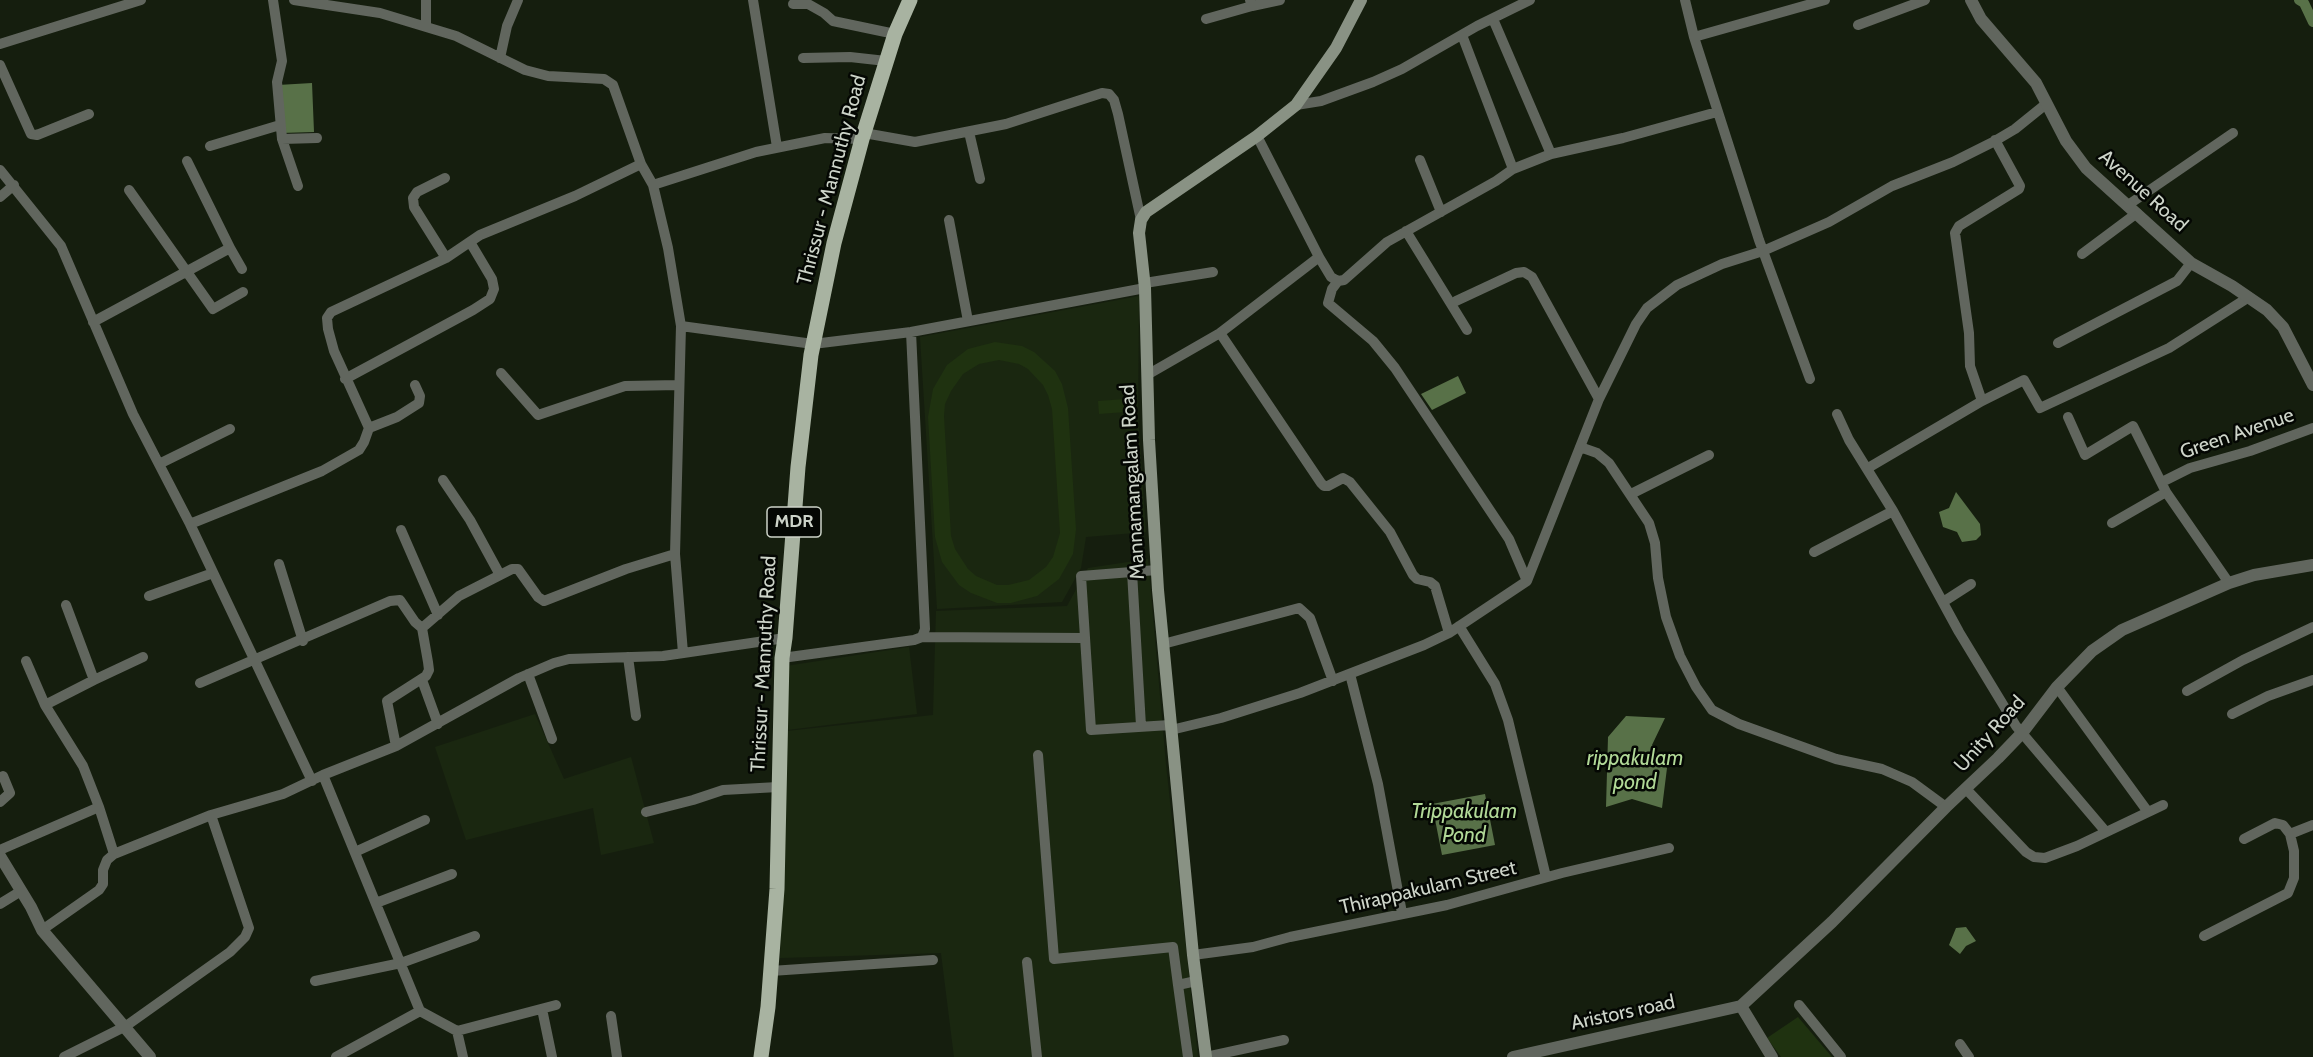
<!DOCTYPE html>
<style>
body{margin:0}
canvas{display:block;background:#151e0e}
</style>
<canvas width="2313" height="1057"></canvas>
<script>
const ctx = document.querySelector('canvas').getContext('2d');
ctx.lineJoin = 'round';
function paint(path, color) {
  ctx.fillStyle = color;
  ctx.fill(path, 'evenodd');
}
function toPath(rows) {
  const path = new Path2D();
  for (const r of rows) {
    path.moveTo(r[0], r[1]);
    for (let i = 2; i < r.length; i += 2) path.lineTo(r[i], r[i + 1]);
  }
  return path;
}
function trace(path, color, width, dash) {
  ctx.strokeStyle = color;
  ctx.lineWidth = width;
  ctx.lineCap = dash ? 'butt' : 'round';
  ctx.setLineDash(dash || []);
  ctx.stroke(path);
}
function drawText(font, color, halo, rows, align = 'center') {
  ctx.font = font + ' Cabin,sans-serif';
  ctx.lineWidth = 5;
  ctx.setLineDash([]);
  ctx.textBaseline = 'middle';
  ctx.strokeStyle = halo;
  ctx.fillStyle = color;
  for (const [text, x, y, turn = 0] of rows) {
    ctx.save();
    ctx.translate(x, y);
    ctx.rotate((+turn || 0) * Math.PI / 180);
    ctx.textAlign = isNaN(turn) ? turn : align;
    if (halo) ctx.strokeText(text, 0, 0);
    ctx.fillText(text, 0, 0);
    ctx.restore();
  }
}
paint(toPath([
 [1139,296,1138,414,1146,532,1086,537,1081,568,1062,602,937,609,920,337],
 [1148,559,1166,765,1198,1057,954,1057,941,953,780,958,787,731,933,715,936,611,1067,606,1088,568],
 [909,647,917,714,787,730,786,666],
 [535,714,564,779,631,757,654,843,601,855,593,808,466,840,435,747]
]), '#1a2710');
paint(toPath([
 [995,342,1022,346,1034,352,1055,371,1062,384,1068,408,1076,529,1073,554,1059,579,1037,596,1011,603,997,603,971,593,959,585,942,562,935,537,928,417,933,389,947,365,968,349],
 [999,360,1019,364,1028,369,1043,385,1048,395,1052,409,1060,533,1053,557,1046,567,1029,580,1008,585,997,585,976,576,968,569,955,549,951,536,944,416,945,404,951,391,963,374,979,364],
 [1125,399,1126,412,1099,414,1098,401],
 [1798,1017,1832,1057,1781,1057,1767,1038]
]), '#1f3210');
paint(toPath([
 [312,83,314,132,281,133,278,85],
 [1458,376,1466,393,1432,410,1421,394],
 [1956,492,1980,524,1981,535,1976,540,1962,542,1957,532,1943,527,1939,512,1949,508],
 [1626,716,1665,718,1652,745,1667,768,1662,808,1632,799,1606,807,1608,737],
 [1485,794,1495,845,1442,855,1432,804],
 [1966,927,1976,941,1966,946,1960,954,1949,945,1956,928]
]), '#587148');
trace(toPath([
 [2299,0,2304,3,2313,22]
]), '#587148', 10);
trace(toPath([
 [273,0,282,61,277,82,282,139,298,186],
 [294,0,380,13,456,36,525,70,548,76,604,79,613,85,641,164,653,185,668,248,681,326,675,554,683,653],
 [426,0,426,26],
 [753,0,777,147],
 [1250,0,1252,6,1280,0],
 [1685,0,1694,37,1759,240,1810,379],
 [793,4,808,4,824,13,833,21,895,34],
 [1206,19,1252,6],
 [1493,19,1551,154],
 [1858,25,1925,0],
 [1462,35,1513,169],
 [1694,37,1825,0],
 [0,44,141,0],
 [500,58,507,26,518,0],
 [803,58,850,57,886,61],
 [0,65,31,134,37,135,89,114],
 [1296,105,1321,101,1373,82,1402,69,1477,26,1530,0],
 [969,132,980,179],
 [864,133,915,142,1006,124,1102,93,1109,94,1114,100,1118,114,1141,220],
 [282,139,317,138],
 [1995,140,2020,186,2019,189,1959,226,1955,233,1969,333,1970,366,1982,401,2024,380,2040,408,2169,348,2249,297],
 [210,146,280,125],
 [1420,160,1441,212],
 [187,161,230,248],
 [0,170,61,246,133,414,190,524,312,781],
 [445,178,417,192,413,198,414,207,446,258],
 [653,185,756,152,825,138,862,139],
 [129,190,213,309,243,292],
 [0,197,14,185],
 [2128,205,2233,133],
 [949,220,968,321],
 [1406,231,1467,330],
 [2082,254,2137,213],
 [1319,257,1331,277,1338,281,1344,280,1387,242,1496,181,1513,169,1551,154,1623,138,1717,112],
 [1338,281,1332,289,1328,303,1373,341,1395,368,1509,539,1527,581],
 [1145,283,1213,272],
 [1456,301,1516,273,1524,272,1532,277,1599,399],
 [93,322,230,248,242,269],
 [681,326,813,344,911,332,1145,288],
 [1220,333,1321,483,1324,486,1328,486,1343,478,1350,482,1390,532,1413,575,1417,579,1430,582,1435,586,1449,633],
 [2058,343,2177,281,2191,263],
 [501,373,538,415,625,386,679,385],
 [1147,375,1220,333,1319,257,1257,136],
 [345,379,473,310,490,299,494,289,492,279,470,242],
 [1837,414,1849,440,1893,511,1959,632,2016,726,2106,832],
 [2068,417,2085,455,2133,426,2166,492],
 [369,428,397,417,419,403,420,396,415,385],
 [1580,447,1597,453,1609,463,1649,523,1655,543,1658,578,1666,617,1680,656,1696,687,1712,710,1739,724,1836,759,1882,769,1912,782,1946,807],
 [159,464,230,429],
 [1868,468,1982,401],
 [443,480,470,520,500,575],
 [2162,482,2190,468,2250,451,2313,428],
 [1631,494,1709,455],
 [2112,523,2166,492,2229,583],
 [190,524,322,471,359,450,364,442,369,428,334,351,328,329,327,318,331,312,446,258,480,235,575,196,641,164],
 [401,530,438,615],
 [1814,552,1893,511],
 [279,564,303,641],
 [1157,570,1081,576,1091,730,1170,725],
 [1132,572,1141,726],
 [149,596,213,573],
 [1943,602,1971,584],
 [1459,626,1495,684,1508,720,1546,877],
 [922,637,1084,638],
 [1163,644,1299,608,1310,618,1333,681],
 [628,657,636,716],
 [782,658,914,640,922,637,925,629,911,332],
 [26,661,45,705,83,766,99,807],
 [528,674,552,739],
 [1350,674,1378,784,1402,913],
 [94,680,143,657],
 [422,680,438,724],
 [200,683,390,601,400,600,415,622,422,628,459,596,512,569,518,569,538,597,544,601,626,569,675,554],
 [2057,687,2148,812],
 [2187,691,2243,660,2313,627],
 [45,705,94,680,66,605],
 [2232,714,2268,696,2313,680],
 [1171,730,1221,718,1300,693,1424,645,1449,633,1527,581,1599,399,1636,324,1647,308,1677,285,1722,264,1763,251,1829,222,1892,186,1953,162,1993,142,2015,129,2046,104],
 [396,746,387,701,426,676,429,670,428,662,422,628],
 [1038,755,1054,959,1173,947,1178,985],
 [323,775,420,1011,457,1031,556,1005],
 [1966,789,2026,852,2034,857,2045,858,2077,846,2163,805],
 [0,802,10,793,3,776],
 [646,812,693,800,723,790,778,787],
 [2244,839,2275,823,2283,825,2290,834,2313,825],
 [0,850,99,807,114,854],
 [355,852,425,820],
 [376,903,452,874],
 [0,904,21,891],
 [42,930,99,890,103,884,103,870,107,860,114,854,211,815,283,794,323,775,396,746,519,678,554,663,569,659,663,656,785,638],
 [2204,936,2288,893,2294,878,2294,851,2290,834],
 [1193,955,1253,947,1290,937,1447,905,1562,873,1669,848],
 [1027,962,1037,1057],
 [771,971,933,960],
 [315,981,401,963,475,936],
 [1799,1005,1841,1057],
 [542,1009,552,1057],
 [611,1016,617,1057],
 [457,1031,463,1057],
 [1960,1044,1969,1057],
 [64,1057,126,1026,230,952,245,937,249,928,211,815],
 [336,1057,420,1011],
 [1188,1057,1178,985,1196,981],
 [1206,1057,1284,1040]
]), '#61665e', 10);
trace(toPath([
 [1971,0,1981,19,2036,83,2066,141,2086,168,2191,263,2232,286,2267,310,2283,327,2313,385],
 [0,856,31,907,42,930,150,1057],
 [1741,1006,1772,1057],
 [1513,1057,1741,1006,1832,922,1946,807,1998,758,2022,733,2057,687,2092,651,2122,630,2229,583,2254,575,2313,565]
]), '#61665e', 12);
trace(toPath([
 [1206,1057,1193,955,1158,590,1149,440,1145,288,1139,233,1141,220,1146,212,1257,136,1296,105,1336,48,1361,0]
]), '#899284', 12);
trace(toPath([
 [761,1057,768,1007,777,889,782,658,785,638,798,467,811,355,834,243,862,139,895,34,910,0]
]), '#a8b3a1', 15);
for (const [x, y, w] of [
 [794,522,54]
]) {
  const box = new Path2D();
  box.roundRect(x - w / 2, y - 15, w, 30, 4.5);
  ctx.fillStyle = '#040703';
  ctx.fill(box);
  trace(box, '#cdd4c9', 1.5);
}
drawText('bold 18px', '#cdd4c9', null, [
 ["MDR",794,522]
]);
drawText('20px', '#cdd4c9', '#040703', [
 ["Thrissur - Mannuthy Road",832,180,-75],
 ["Avenue Road",2143,191,42],
 ["Green Avenue",2237,434,-19],
 ["Mannamangalam Road",1133,482,-93],
 ["Thrissur - Mannuthy Road",764,664,-87],
 ["Unity Road",1990,734,-48],
 ["Thirappakulam Street",1428,888,-13],
 ["Aristors road",1623,1013,-12]
]);
drawText('italic 21px', '#b1d997', '#040703', [
 ["rippakulam",1635,759],
 ["pond",1635,783],
 ["Trippakulam",1464,812],
 ["Pond",1464,836]
]);
</script>
